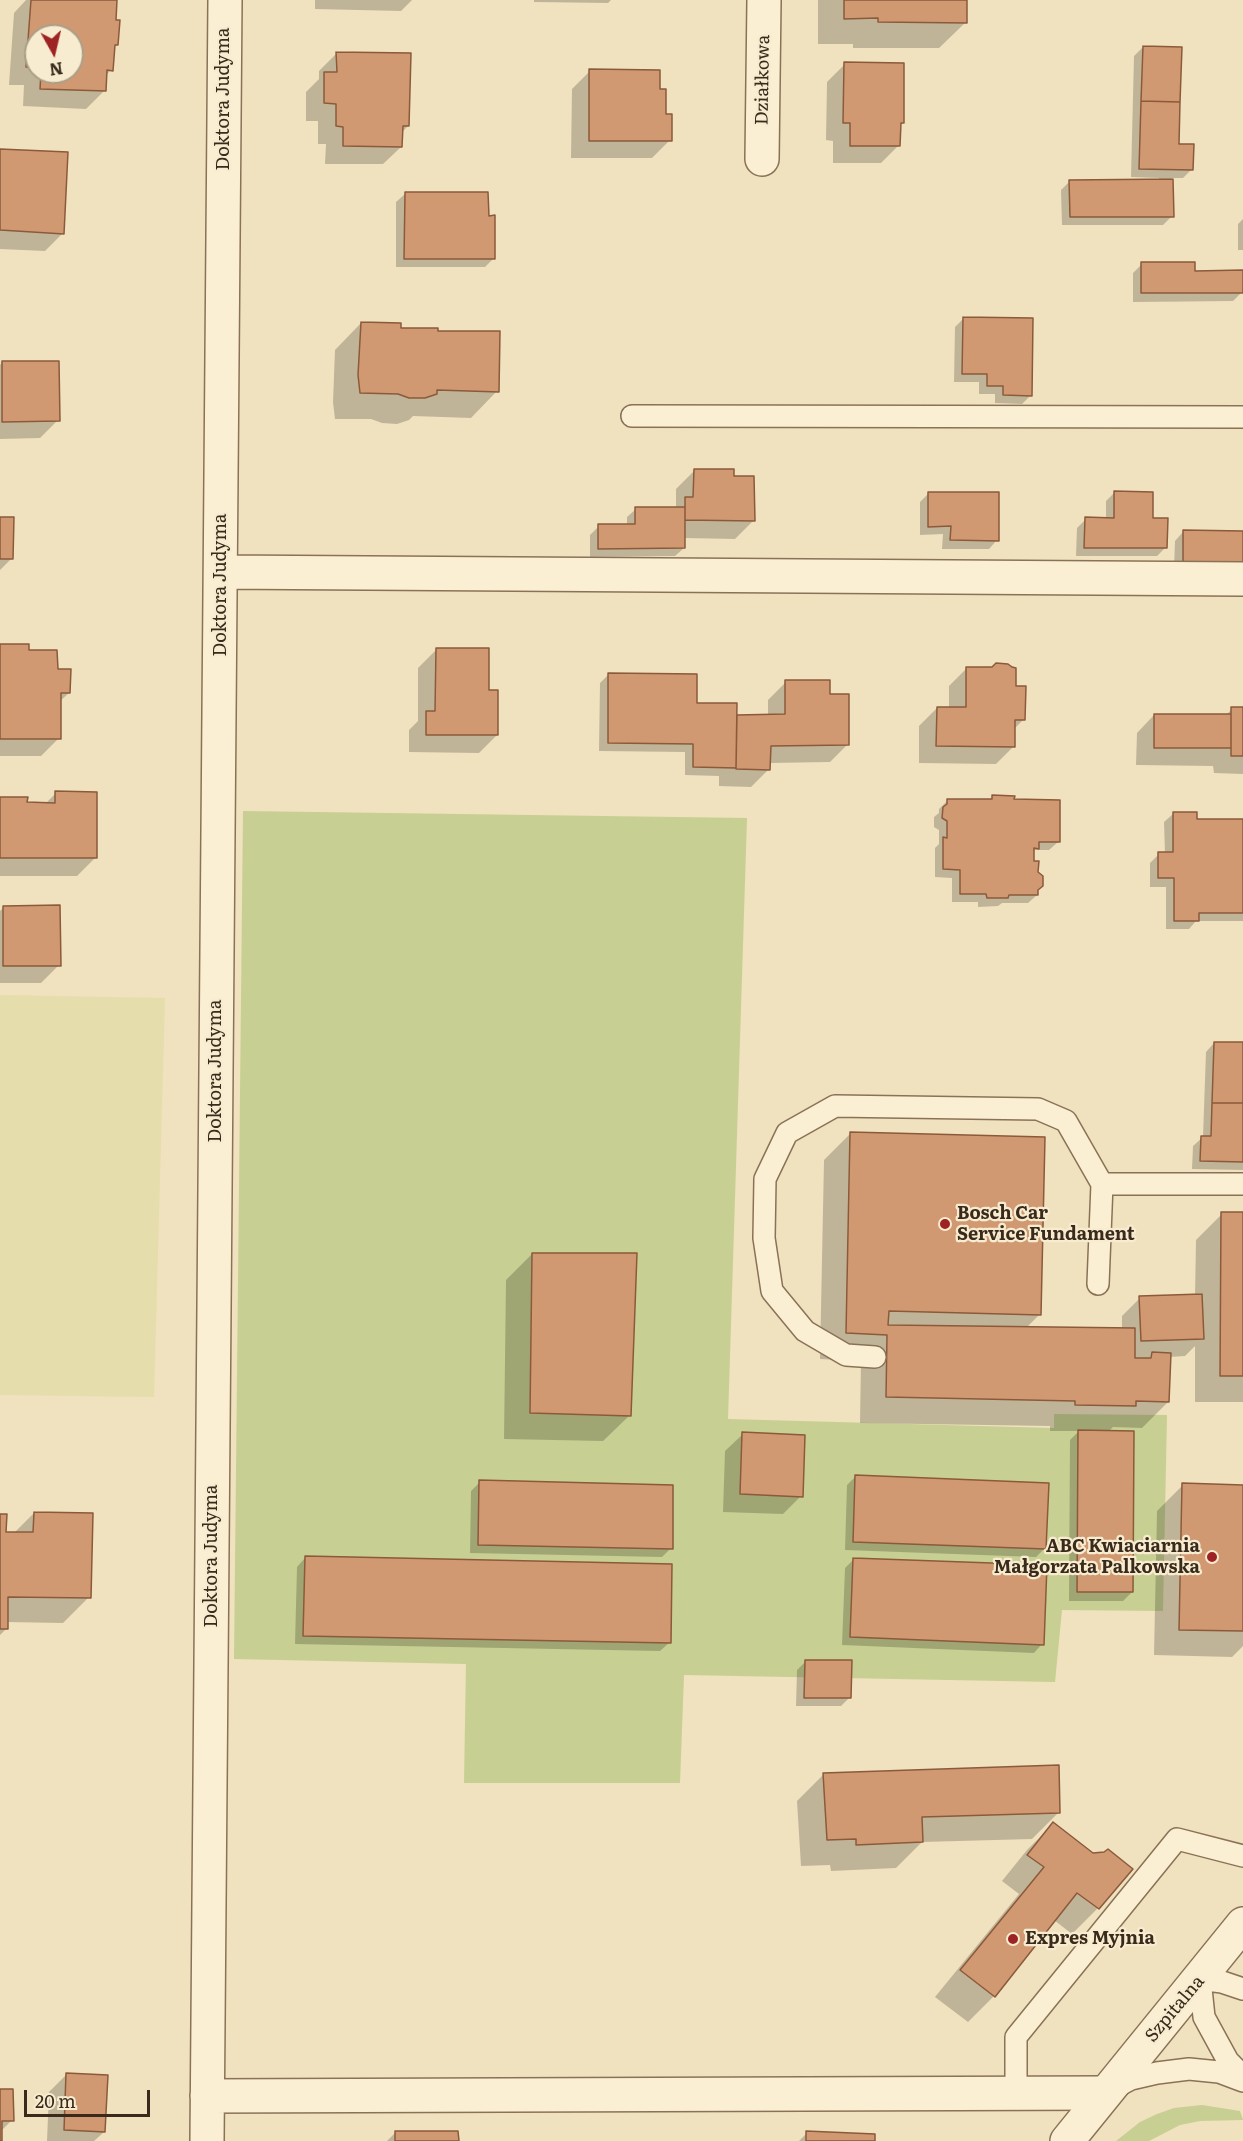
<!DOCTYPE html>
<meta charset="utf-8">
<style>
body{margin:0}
#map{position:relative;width:1243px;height:2141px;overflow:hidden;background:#f0e1bf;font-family:Literata,serif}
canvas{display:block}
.north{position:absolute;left:24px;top:24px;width:60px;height:60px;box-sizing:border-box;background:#f7eccf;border:2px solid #ab9e87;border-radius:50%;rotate:172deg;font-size:16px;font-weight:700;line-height:24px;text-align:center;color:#392a1c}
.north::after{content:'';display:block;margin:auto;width:21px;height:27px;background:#9d2324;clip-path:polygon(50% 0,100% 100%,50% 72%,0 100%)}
.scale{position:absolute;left:24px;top:2090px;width:126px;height:27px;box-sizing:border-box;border:3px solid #392a1c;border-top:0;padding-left:8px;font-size:18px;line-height:21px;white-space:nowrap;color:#392a1c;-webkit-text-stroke:4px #f7eccf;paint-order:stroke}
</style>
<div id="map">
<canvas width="1243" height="2141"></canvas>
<div class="north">N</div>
<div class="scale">20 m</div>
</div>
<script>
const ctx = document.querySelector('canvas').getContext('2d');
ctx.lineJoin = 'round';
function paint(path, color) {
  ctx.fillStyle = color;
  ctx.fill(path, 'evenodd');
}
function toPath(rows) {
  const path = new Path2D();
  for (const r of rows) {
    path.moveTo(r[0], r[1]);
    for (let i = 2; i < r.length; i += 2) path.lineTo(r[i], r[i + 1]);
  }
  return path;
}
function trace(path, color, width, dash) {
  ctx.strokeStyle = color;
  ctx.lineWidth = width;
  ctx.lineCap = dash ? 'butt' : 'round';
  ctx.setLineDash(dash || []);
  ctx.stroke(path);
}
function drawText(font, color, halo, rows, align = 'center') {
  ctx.font = font + ' Literata,serif';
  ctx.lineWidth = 4.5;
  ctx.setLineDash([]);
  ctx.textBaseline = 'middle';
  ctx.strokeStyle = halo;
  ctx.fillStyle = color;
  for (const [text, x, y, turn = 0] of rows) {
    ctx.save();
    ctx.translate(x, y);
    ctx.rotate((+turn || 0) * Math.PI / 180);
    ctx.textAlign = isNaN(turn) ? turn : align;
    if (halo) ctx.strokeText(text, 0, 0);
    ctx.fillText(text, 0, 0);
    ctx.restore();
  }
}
paint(toPath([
 [0,995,165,998,154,1397,0,1395]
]), '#e6ddac');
paint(toPath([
 [243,811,747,818,728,1419,1054,1428,1054,1414,1167,1415,1163,1611,1062,1610,1055,1682,684,1675,680,1783,464,1783,466,1664,234,1659],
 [1202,2105,1240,2111,1243,2120,1200,2121,1180,2125,1149,2141,1116,2141,1140,2122,1157,2114,1174,2108]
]), '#c8cf92');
paint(toPath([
 [26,0,116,0,114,21,116,45,113,48,111,70,105,76,104,91,86,109,23,106,24,85,9,85,14,13],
 [36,36,72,36,72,72,36,72],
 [315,0,412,0,401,11,315,9],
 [534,0,611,0,608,3,534,2],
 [818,0,966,0,966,22,939,48,853,48,853,44,818,44],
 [1143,47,1178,145,1191,170,1183,178,1172,178,1172,216,1163,225,1062,225,1061,190,1070,181,1159,180,1159,178,1131,177,1134,56],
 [337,53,408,126,401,133,401,147,383,164,325,164,326,144,318,144,318,121,306,121,306,92,319,79,319,71],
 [845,64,902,123,899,126,899,145,881,163,833,163,833,141,826,140,827,82],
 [590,71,658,91,670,140,652,158,571,158,572,89],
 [0,151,63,233,45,251,0,249],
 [405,194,487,217,493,259,485,267,396,267,396,202],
 [1243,219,1243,250,1238,250,1238,224],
 [1142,264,1193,273,1242,292,1233,301,1133,302,1133,273],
 [964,318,1031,395,1022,404,995,403,995,394,979,394,979,382,954,382,955,327],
 [361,323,437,333,497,391,471,418,413,416,409,420,397,424,382,423,371,419,335,419,333,402,335,350],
 [2,362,58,420,40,438,0,439,0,365],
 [694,471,733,478,753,521,735,539,684,538,684,548,675,556,590,557,590,535,599,526,627,526,627,517,636,509,676,509,676,489],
 [1115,492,1151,520,1166,547,1157,556,1076,556,1077,528,1086,519,1106,519,1106,501],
 [928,494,997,540,989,549,942,549,943,534,920,535,920,502],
 [0,519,11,559,0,570],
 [1183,532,1243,532,1243,570,1174,570,1175,541],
 [0,645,27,651,56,671,69,693,59,702,59,738,41,756,0,756],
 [436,650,487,692,497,735,479,753,409,752,409,730,418,721,418,668],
 [967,668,1014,687,1024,719,1014,729,1014,746,996,764,919,763,919,726,937,708,949,708,949,686],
 [609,674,735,719,738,716,768,716,768,700,786,682,829,696,848,744,830,762,769,763,769,769,751,787,719,786,719,776,685,775,685,752,599,751,600,683],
 [1232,709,1243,709,1243,774,1214,773,1213,766,1136,765,1137,733,1154,715,1225,716],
 [56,793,95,858,77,876,0,876,0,798,26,804,45,804],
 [993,797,1013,801,1058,842,1049,850,1035,850,1033,853,1037,895,1028,903,1002,903,998,906,978,907,978,902,952,902,952,878,935,877,935,848,939,844,939,830,934,827,934,817,939,813,939,809,948,800,989,800],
 [1173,814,1196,820,1243,820,1243,921,1196,921,1189,929,1166,929,1166,887,1150,887,1150,863,1159,854,1165,854,1164,822],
 [4,907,59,965,41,983,0,983,0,911],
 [1214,1043,1243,1044,1243,1170,1192,1169,1193,1146,1203,1137,1206,1052],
 [850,1134,1040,1314,1026,1328,1122,1329,1122,1316,1140,1298,1195,1296,1196,1240,1222,1214,1243,1214,1243,1402,1195,1402,1195,1346,1185,1356,1169,1357,1168,1402,1142,1428,1113,1427,1108,1432,1132,1592,1123,1601,1069,1601,1070,1440,1079,1431,1050,1431,1050,1426,860,1423,861,1361,820,1359,824,1160],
 [532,1254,630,1415,603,1441,504,1439,506,1280],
 [743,1434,801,1496,783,1514,723,1512,725,1451],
 [856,1476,1045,1548,1036,1557,845,1550,847,1485],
 [480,1482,671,1548,662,1557,470,1553,471,1491],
 [1183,1485,1243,1486,1243,1646,1232,1657,1154,1655,1157,1511],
 [34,1513,89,1597,63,1623,6,1622,6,1629,0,1635,0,1516,4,1533,14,1533],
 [305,1558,669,1643,660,1651,295,1644,297,1567],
 [854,1559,1042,1644,1034,1653,842,1645,845,1568],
 [806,1661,850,1697,841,1706,796,1706,797,1670],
 [823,1775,1058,1813,1032,1839,922,1842,896,1868,831,1871,830,1865,801,1866,797,1801],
 [1053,1824,1098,1908,1072,1934,1054,1920,994,1996,968,2022,935,1997,1019,1894,1002,1881,1027,1850],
 [67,2074,104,2132,94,2141,47,2141,49,2092],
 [0,2091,12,2120,1,2131,1,2141],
 [395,2133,457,2141,387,2141],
 [807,2133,874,2141,799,2141]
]), '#0003');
const building = toPath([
 [31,0,117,0,116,20,120,20,118,45,115,45,113,71,107,70,106,91,40,89,41,72,72,72,72,36,36,36,36,68,26,67,31,0],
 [844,0,967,0,967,23,878,22,878,18,844,19,844,0],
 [1143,46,1182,47,1180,102,1141,101,1143,46],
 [336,52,411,53,409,126,403,126,402,147,343,146,343,127,336,126,336,104,324,103,324,72,337,72,336,52],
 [844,62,904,63,904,123,901,123,900,146,850,146,850,123,843,123,844,62],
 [589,69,660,70,660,89,666,89,666,114,672,114,672,141,589,141,589,69],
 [1141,101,1180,102,1179,144,1194,144,1193,170,1139,169,1141,101],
 [0,149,68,152,64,234,0,230,0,149],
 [1173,179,1174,217,1070,217,1069,180,1173,179],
 [405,192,488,192,489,216,495,215,495,259,404,259,405,192],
 [1141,262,1195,262,1195,271,1243,270,1243,293,1141,293,1141,262],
 [963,317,1033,318,1032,396,1003,395,1003,386,987,386,987,374,962,374,963,317],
 [361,322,401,323,401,328,438,328,438,331,500,331,499,392,437,390,437,394,425,398,409,398,398,394,360,393,358,375,361,322],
 [2,361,59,361,60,421,2,422,2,361],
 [694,469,734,469,734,476,754,476,755,521,685,520,685,497,693,497,694,469],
 [1114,491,1153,492,1153,518,1168,518,1167,548,1084,548,1085,517,1114,518,1114,491],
 [928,492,999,492,999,541,950,540,951,526,928,527,928,492],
 [635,507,685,507,685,548,598,549,598,524,635,524,635,507],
 [0,517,14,517,13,559,0,559,0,517],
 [1183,530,1243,531,1243,562,1183,562,1183,530],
 [0,644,29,644,29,650,57,650,58,669,71,669,70,693,61,693,61,739,0,739,0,644],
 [436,648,489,648,489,690,498,690,498,735,426,735,426,711,435,711,436,648],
 [996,663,1008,664,1012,667,1016,668,1016,686,1026,686,1025,720,1015,720,1015,747,936,746,937,707,966,707,966,667,992,667,996,663],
 [608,673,697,674,697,703,737,703,736,768,693,767,693,744,608,743,608,673],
 [785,680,830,680,830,694,849,694,849,745,771,746,770,770,736,769,737,715,785,714,785,680],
 [1231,707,1243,707,1243,756,1231,756,1231,707],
 [1154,714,1231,714,1231,748,1154,748,1154,714],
 [55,791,97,792,97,858,0,858,0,797,28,797,27,802,55,803,55,791],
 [992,795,1015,796,1014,799,1060,800,1060,842,1039,842,1039,849,1034,848,1034,861,1039,861,1038,872,1043,876,1043,886,1038,890,1038,895,1009,895,1008,898,987,898,986,894,960,894,960,870,943,869,943,837,947,838,947,821,942,818,943,807,947,804,947,799,992,799,992,795],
 [1173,812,1197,812,1197,819,1243,819,1243,913,1199,913,1199,921,1174,921,1174,878,1158,878,1158,852,1173,852,1173,812],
 [60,905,61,966,3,966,3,906,60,905],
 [1214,1042,1243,1042,1243,1103,1212,1103,1214,1042],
 [1212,1103,1243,1103,1243,1162,1200,1161,1201,1136,1211,1136,1212,1103],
 [850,1132,1045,1137,1041,1315,889,1311,888,1325,1135,1328,1135,1358,1151,1358,1152,1352,1171,1353,1169,1402,1136,1401,1136,1406,1075,1405,1075,1401,886,1397,887,1335,846,1333,850,1132],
 [1221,1212,1243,1212,1243,1376,1220,1376,1221,1212],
 [532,1253,637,1253,631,1416,530,1413,532,1253],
 [1202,1294,1204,1339,1141,1341,1139,1296,1202,1294],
 [1078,1430,1134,1431,1133,1592,1077,1592,1078,1430],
 [742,1432,805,1435,803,1497,740,1494,742,1432],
 [855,1475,1049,1483,1046,1549,853,1542,855,1475],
 [479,1480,673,1485,673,1549,478,1545,479,1480],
 [1182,1483,1243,1485,1243,1631,1179,1630,1182,1483],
 [34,1512,93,1513,91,1598,8,1597,8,1629,0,1629,0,1514,7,1514,6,1532,33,1532,34,1512],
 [305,1556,672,1564,671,1643,303,1636,305,1556],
 [853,1558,1047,1565,1044,1645,850,1637,853,1558],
 [805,1660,852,1660,851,1698,804,1698,805,1660],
 [1059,1765,1060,1813,922,1817,923,1842,856,1845,856,1839,827,1840,823,1773,1059,1765],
 [1053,1822,1093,1853,1104,1852,1108,1849,1133,1869,1099,1909,1077,1893,995,1997,960,1970,1044,1867,1027,1855,1053,1822],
 [66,2073,108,2075,105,2132,64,2130,66,2073],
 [0,2089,13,2089,14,2121,2,2121,2,2141,0,2141,0,2089],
 [395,2131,458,2131,459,2141,395,2141,395,2131],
 [806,2131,875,2134,875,2141,806,2141,806,2131]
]);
paint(building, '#d19972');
trace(building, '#8b5a3b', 1.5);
const service = toPath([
 [632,416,1243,417],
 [1098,1284,1102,1184,1243,1184],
 [875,1357,846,1355,805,1331,772,1291,764,1238,765,1179,787,1133,835,1106,1038,1109,1066,1121,1102,1184],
 [1243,1989,1222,1982,1200,1979,1204,2017,1228,2061,1243,2076],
 [1116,2087,1131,2079,1157,2073,1189,2069,1219,2072,1243,2081],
 [1016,2093,1016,2037,1177,1839,1243,1856]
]);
const minor = toPath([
 [762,159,764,0],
 [221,572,1243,579],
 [207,2096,1105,2093],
 [207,2141,225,0]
]);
const tertiary = toPath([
 [1067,2141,1243,1924]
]);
trace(service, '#8a7256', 24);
trace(minor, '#8a7256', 36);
trace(tertiary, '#8a7256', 36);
trace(service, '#fbefd3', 21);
trace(minor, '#fbefd3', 33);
trace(tertiary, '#fbefd3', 33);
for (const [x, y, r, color] of [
 [945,1224,6,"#9d2324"],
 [1212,1557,6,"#9d2324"],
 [1013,1939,6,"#9d2324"]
]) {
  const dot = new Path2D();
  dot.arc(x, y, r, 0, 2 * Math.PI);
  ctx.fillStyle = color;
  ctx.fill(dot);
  trace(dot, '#f7eccf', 2);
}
drawText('18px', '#392a1c', '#f7eccf', [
 ["Działkowa",763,80,-89],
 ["Doktora Judyma",224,99,-90],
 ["Doktora Judyma",221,585,-90],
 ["Doktora Judyma",216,1071,-90],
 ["Doktora Judyma",212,1556,-90],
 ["Szpitalna",1175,2009,-50]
]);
drawText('bold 18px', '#392a1c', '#f7eccf', [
 ["Bosch Car",957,1214],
 ["Service Fundament",957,1235],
 ["ABC Kwiaciarnia",1200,1547,"right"],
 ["Małgorzata Palkowska",1200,1568,"right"],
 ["Expres Myjnia",1025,1939]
], 'left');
</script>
